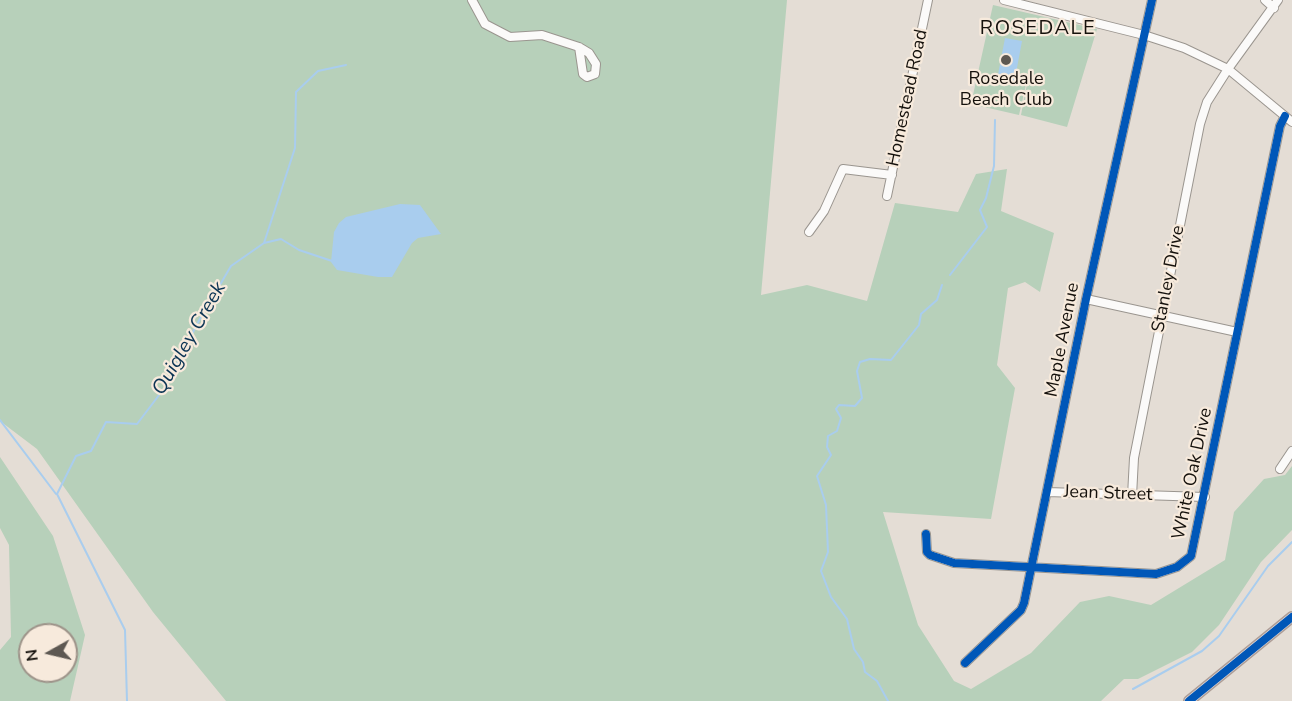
<!DOCTYPE html>
<style>
body{margin:0}
#map{position:relative;width:1292px;height:701px;overflow:hidden;background:#e4ddd5;font-family:"Nunito Sans",sans-serif}
canvas{display:block}
.north{position:absolute;left:18px;top:623px;width:60px;height:60px;box-sizing:border-box;background:#f7eadc;border:2px solid #9d9389;border-radius:50%;rotate:262deg;font-size:16px;font-weight:700;line-height:24px;text-align:center;color:#15110c}
.north::after{content:'';display:block;margin:auto;width:21px;height:27px;background:#5d5852;clip-path:polygon(50% 0,100% 100%,50% 72%,0 100%)}
</style>
<div id="map">
<canvas width="1292" height="701"></canvas>
<div class="north">N</div>
</div>
<script>
const ctx = document.querySelector('canvas').getContext('2d');
ctx.lineJoin = 'round';
function paint(path, color) {
  ctx.fillStyle = color;
  ctx.fill(path, 'evenodd');
}
function toPath(rows) {
  const path = new Path2D();
  for (const r of rows) {
    path.moveTo(r[0], r[1]);
    for (let i = 2; i < r.length; i += 2) path.lineTo(r[i], r[i + 1]);
  }
  return path;
}
function trace(path, color, width, dash) {
  ctx.strokeStyle = color;
  ctx.lineWidth = width;
  ctx.lineCap = dash ? 'butt' : 'round';
  ctx.setLineDash(dash || []);
  ctx.stroke(path);
}
function drawText(font, color, halo, rows, align = 'center') {
  ctx.font = font + ' "Nunito Sans",sans-serif';
  ctx.lineWidth = 4.5;
  ctx.setLineDash([]);
  ctx.textBaseline = 'middle';
  ctx.strokeStyle = halo;
  ctx.fillStyle = color;
  for (const [text, x, y, turn = 0] of rows) {
    ctx.save();
    ctx.translate(x, y);
    ctx.rotate((+turn || 0) * Math.PI / 180);
    ctx.textAlign = isNaN(turn) ? turn : align;
    if (halo) ctx.strokeText(text, 0, 0);
    ctx.fillText(text, 0, 0);
    ctx.restore();
  }
}
paint(toPath([
 [0,0,787,0,761,295,807,285,867,301,895,203,958,212,976,174,1007,169,1001,211,1054,233,1040,292,1025,282,1008,288,997,365,1015,388,991,519,883,512,918,625,954,681,971,689,1031,653,1080,602,1109,596,1151,605,1225,560,1234,512,1264,479,1285,475,1292,466,1292,530,1261,562,1219,625,1192,652,1138,679,1124,679,1101,701,226,701,153,612,37,449,0,421],
 [993,5,1097,29,1067,127,1021,115,1031,63,1019,115,971,104],
 [0,457,53,536,85,635,70,701,0,701,0,650,11,637,9,545,0,528],
 [30,635,66,635,66,671,30,671]
]), '#b7d0ba');
paint(toPath([
 [1005,38,1022,41,1014,84,997,80],
 [400,204,420,205,441,234,418,238,412,243,392,277,378,277,337,270,331,262,334,232,339,223,346,217]
]), '#a9cdee');
trace(toPath([
 [264,243,281,239,299,250,332,261],
 [950,275,987,227,980,210,986,198,994,166,995,120],
 [0,420,56,494],
 [1133,689,1202,651,1219,636,1268,566,1292,542],
 [127,701,125,630,57,494,76,456,91,451,106,422,137,424,166,386,197,324,231,266,264,243,295,148,296,92,318,71,346,65],
 [888,701,877,681,865,672,863,662,854,649,847,619,831,597,821,571,828,552,826,505,817,476,831,455,827,447,828,436,837,431,841,418,836,409,839,405,855,406,862,398,857,371,860,362,870,359,891,360,919,325,921,314,937,300,942,285]
]), '#a9cdee', 2);
const minor = toPath([
 [472,0,485,24,510,37,542,35,579,47,589,53,596,64,595,74,587,77,583,74,579,47],
 [1004,0,1144,35,1184,48,1228,69,1292,122],
 [1265,0,1274,8],
 [887,196,928,0],
 [809,232,824,211,843,169,892,175],
 [1086,299,1237,332],
 [1280,469,1292,451],
 [1047,492,1205,497],
 [1132,496,1134,458,1200,124,1207,102,1228,69,1278,0],
 [926,534,927,552,930,555,954,563,1156,574,1177,567,1191,556,1280,126,1285,116],
 [965,663,1021,610,1024,603,1086,299,1152,0]
]);
const major = toPath([
 [1189,701,1292,617]
]);
trace(minor, '#9a958f', 10);
trace(major, '#ad9d97', 12);
trace(minor, '#fbfaf9', 8);
trace(major, '#ece5e3', 9);
trace(toPath([
 [926,534,927,552,930,555,954,563,1156,574,1177,567,1191,556,1280,126,1285,116],
 [965,663,1021,610,1024,603,1086,299,1152,0],
 [1189,701,1292,617]
]), '#0057b8', 8);
for (const [x, y, r, color] of [
 [1006,60,6,"#5d5852"]
]) {
  const dot = new Path2D();
  dot.arc(x, y, r, 0, 2 * Math.PI);
  ctx.fillStyle = color;
  ctx.fill(dot);
  trace(dot, '#f7eadc', 2);
}
drawText('18px', '#15110c', '#f7eadc', [
 ["Rosedale",1006,80],
 ["Beach Club",1006,101]
]);
drawText('18px', '#15110c', '#f7eadc', [
 ["Homestead Road",908,98,-78],
 ["Stanley Drive",1169,279,-79],
 ["Maple Avenue",1063,340,-79],
 ["White Oak Drive",1193,474,-78],
 ["Jean Street",1108,494,2]
]);
ctx.letterSpacing = '1.5px';
drawText('20px', '#15110c', '#f7eadc', [
 ["ROSEDALE",1038,29]
]);
ctx.letterSpacing = '0px';
drawText('italic 20px', '#0b3454', '#f7eadc', [
 ["Quigley Creek",190,339,-60]
]);
</script>
